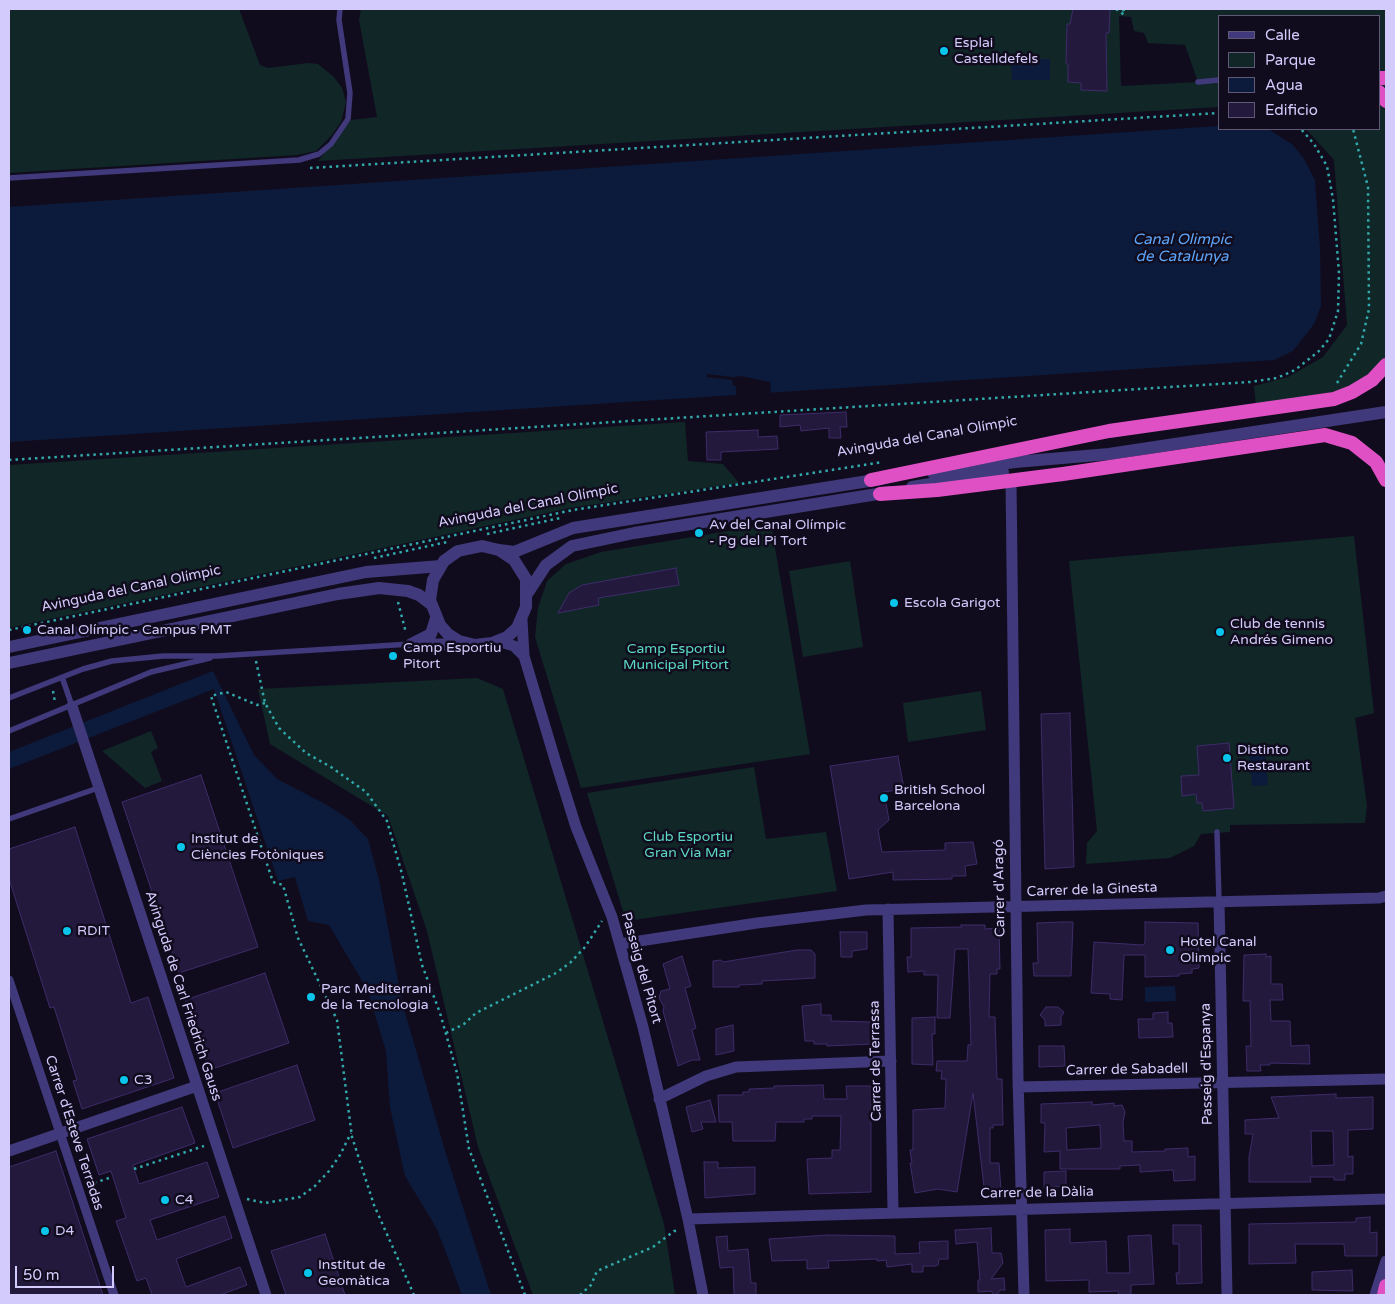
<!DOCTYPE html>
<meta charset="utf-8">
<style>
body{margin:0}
#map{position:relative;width:1395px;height:1304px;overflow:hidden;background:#110c1d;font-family:"Varela Round",sans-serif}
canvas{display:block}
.frame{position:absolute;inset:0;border:10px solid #d4cbfd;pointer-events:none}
.legend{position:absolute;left:1218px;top:15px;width:162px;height:115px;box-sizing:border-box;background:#110c1d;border:1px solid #5f5877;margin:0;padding:6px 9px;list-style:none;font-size:15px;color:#d4cbfd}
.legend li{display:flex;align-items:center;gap:10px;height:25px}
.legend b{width:25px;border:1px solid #5f5877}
.scale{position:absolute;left:15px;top:1266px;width:99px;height:22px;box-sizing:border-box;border:2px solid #d4cbfd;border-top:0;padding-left:6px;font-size:15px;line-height:18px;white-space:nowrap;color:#d4cbfd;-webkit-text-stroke:4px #110c1d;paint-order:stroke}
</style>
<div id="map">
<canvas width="1395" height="1304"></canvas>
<div class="frame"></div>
<ul class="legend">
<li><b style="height:6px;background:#40397b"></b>Calle</li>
<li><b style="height:14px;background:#102627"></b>Parque</li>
<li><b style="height:14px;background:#0c1b3c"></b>Agua</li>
<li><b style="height:14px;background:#23193d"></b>Edificio</li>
</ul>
<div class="scale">50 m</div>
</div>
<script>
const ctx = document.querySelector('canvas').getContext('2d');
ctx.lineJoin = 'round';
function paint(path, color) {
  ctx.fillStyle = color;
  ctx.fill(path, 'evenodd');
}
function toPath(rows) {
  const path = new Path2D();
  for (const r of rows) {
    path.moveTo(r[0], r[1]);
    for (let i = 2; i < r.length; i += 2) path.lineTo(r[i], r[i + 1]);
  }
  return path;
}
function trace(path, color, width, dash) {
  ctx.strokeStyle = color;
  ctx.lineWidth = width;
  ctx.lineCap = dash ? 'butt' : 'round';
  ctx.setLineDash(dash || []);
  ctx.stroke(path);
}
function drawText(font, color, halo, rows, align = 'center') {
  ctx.font = font + ' "Varela Round",sans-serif';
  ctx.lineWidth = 5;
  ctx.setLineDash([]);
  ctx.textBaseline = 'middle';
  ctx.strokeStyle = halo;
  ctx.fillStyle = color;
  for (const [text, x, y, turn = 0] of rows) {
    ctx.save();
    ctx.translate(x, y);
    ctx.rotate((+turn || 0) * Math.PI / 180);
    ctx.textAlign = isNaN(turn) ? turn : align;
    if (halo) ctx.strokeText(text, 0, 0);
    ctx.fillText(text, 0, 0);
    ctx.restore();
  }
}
paint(toPath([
 [9,9,239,9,260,65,268,68,308,63,318,64,334,77,342,88,346,102,341,122,332,135,316,151,297,155,9,173],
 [361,9,1386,9,1386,357,1378,370,1349,389,1256,406,1254,386,1288,377,1323,357,1347,325,1334,160,1306,129,1379,129,1379,16,1219,16,1219,107,318,161,351,120,377,117,359,20],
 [1119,16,1131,17,1134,31,1144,33,1148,43,1185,45,1198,82,1121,86],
 [685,422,688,461,723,464,739,483,570,508,9,628,9,465],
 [771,524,810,754,581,788,535,637,538,608,547,581,566,564,601,552],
 [1354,536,1374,713,1355,718,1367,806,1365,823,1230,825,1230,832,1201,834,1194,846,1170,858,1086,864,1087,843,1097,831,1069,561],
 [850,561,863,647,803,657,789,571],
 [477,678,503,689,664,1224,675,1295,533,1295,478,1147,427,931,388,816,270,744,258,689],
 [981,691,986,730,908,742,903,703],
 [151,731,158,748,151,752,162,781,145,788,102,751],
 [754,767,766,839,826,832,837,891,626,921,587,793]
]), '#102627');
paint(toPath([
 [1050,59,1050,80,1012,80,1011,60],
 [1219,126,1219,129,1268,129,1293,145,1304,159,1315,180,1320,249,1321,306,1314,324,1293,351,1274,360,9,442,9,207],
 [213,671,254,755,277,779,327,805,350,820,368,839,379,880,402,1002,446,1154,491,1295,462,1295,437,1229,405,1176,390,1107,386,1051,368,991,329,925,308,921,295,877,278,881,214,689,9,769,9,752],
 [1265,751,1268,785,1252,786,1249,752],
 [1175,986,1176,1001,1145,1002,1145,987]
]), '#0c1b3c');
paint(toPath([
 [707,374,733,377,741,376,770,382,771,394,736,396,736,386,733,386,732,380,706,377]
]), '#110c1d');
const building = toPath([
 [1073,9,1110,9,1109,33,1106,33,1107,91,1081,90,1081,83,1068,82,1068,64,1066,64,1067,24,1070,24,1073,9],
 [846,412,847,427,840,427,841,438,829,438,829,428,801,431,800,425,780,427,780,415,846,412],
 [758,430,758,437,777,436,778,449,721,452,721,460,707,460,706,432,758,430],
 [676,568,679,585,598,598,599,605,558,613,569,593,582,585,676,568],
 [1070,713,1074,867,1045,869,1041,714,1070,713],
 [1229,743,1234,808,1203,811,1202,803,1197,803,1196,794,1182,796,1181,776,1199,775,1197,746,1229,743],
 [898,756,904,789,884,792,889,820,878,830,882,852,945,850,945,843,973,842,977,864,965,866,966,876,952,876,952,879,893,880,893,872,849,879,830,766,898,756],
 [201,775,258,947,179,973,122,802,201,775],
 [75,827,131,1003,148,997,174,1078,82,1109,73,1081,77,1080,54,1007,50,1008,9,879,9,849,75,827],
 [1063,922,1073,922,1071,976,1034,976,1033,963,1038,963,1037,923,1063,922],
 [1145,922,1198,923,1199,968,1192,969,1192,973,1179,974,1179,976,1145,977,1145,955,1124,955,1122,1000,1110,999,1110,994,1091,993,1094,942,1143,945,1145,943,1145,922],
 [961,925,985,925,985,929,999,928,1000,969,997,969,997,974,990,974,989,1017,995,1017,997,1079,1002,1079,1003,1125,993,1125,993,1128,990,1128,990,1163,999,1163,1001,1190,991,1190,991,1187,984,1187,973,1093,957,1192,938,1189,915,1193,910,1163,912,1163,910,1150,913,1150,913,1110,945,1108,946,1079,941,1079,942,1071,936,1071,937,1061,967,1061,968,1045,971,1045,968,949,955,949,950,1018,937,1018,938,975,924,975,924,971,908,972,907,957,911,957,911,928,962,927,961,925],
 [840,932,867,932,867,949,852,951,852,957,841,957,840,932],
 [797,950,811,950,815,954,815,978,762,981,762,984,739,985,739,987,713,987,713,961,721,960,723,962,797,950],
 [1266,954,1266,957,1271,956,1271,984,1282,984,1283,1000,1270,1000,1271,1021,1290,1021,1291,1046,1309,1045,1310,1064,1270,1063,1270,1065,1260,1065,1261,1071,1247,1071,1246,1046,1251,1046,1250,1001,1243,1001,1244,955,1266,954],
 [682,956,691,986,685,988,696,1028,692,1030,700,1060,692,1060,678,1066,663,1011,664,1007,659,998,661,991,670,989,663,964,682,956],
 [265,973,289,1043,209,1070,185,1000,265,973],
 [821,1004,821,1015,831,1015,831,1021,872,1022,873,1044,827,1046,827,1044,814,1044,814,1041,805,1041,802,1006,821,1004],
 [1046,1007,1058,1007,1064,1012,1061,1017,1061,1025,1045,1026,1045,1020,1040,1015,1046,1007],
 [1168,1012,1168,1023,1172,1023,1173,1037,1139,1038,1138,1019,1153,1019,1153,1013,1168,1012],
 [935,1017,935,1034,932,1034,933,1065,912,1064,912,1018,935,1017],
 [733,1025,734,1051,716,1055,716,1029,733,1025],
 [1039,1046,1064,1046,1065,1066,1039,1067,1039,1046],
 [297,1065,315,1120,233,1148,215,1093,297,1065],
 [823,1085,824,1099,847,1099,846,1086,871,1086,871,1192,809,1194,807,1159,832,1158,832,1150,840,1150,841,1116,812,1116,812,1119,804,1119,804,1122,776,1122,775,1141,733,1141,732,1122,719,1122,718,1095,743,1095,743,1092,749,1092,749,1089,774,1088,774,1086,823,1085],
 [1336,1094,1336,1098,1373,1097,1373,1129,1348,1130,1348,1157,1353,1156,1353,1174,1345,1174,1345,1180,1334,1180,1334,1177,1310,1177,1311,1182,1249,1182,1249,1157,1253,1134,1245,1134,1245,1120,1279,1118,1271,1097,1336,1094],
 [1311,1131,1333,1131,1334,1165,1312,1166,1311,1131],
 [710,1100,716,1122,701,1122,703,1129,692,1132,686,1107,710,1100],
 [1092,1102,1092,1105,1114,1103,1114,1106,1122,1105,1125,1112,1123,1122,1124,1141,1132,1141,1132,1152,1165,1151,1165,1149,1188,1148,1188,1157,1195,1156,1195,1180,1174,1181,1173,1170,1140,1172,1140,1165,1120,1166,1120,1169,1060,1169,1060,1151,1044,1152,1045,1123,1041,1123,1041,1104,1092,1102],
 [1100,1125,1101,1148,1067,1150,1066,1128,1100,1125],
 [182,1107,195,1143,133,1165,139,1184,207,1162,219,1197,150,1220,157,1240,225,1216,232,1238,176,1259,186,1287,240,1267,247,1285,220,1295,152,1295,146,1278,137,1281,116,1221,126,1218,111,1171,99,1175,87,1139,182,1107],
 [56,1151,103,1295,9,1295,9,1167,56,1151],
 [704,1162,718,1162,718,1168,755,1167,755,1194,705,1198,704,1162],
 [1066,1171,1066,1186,1044,1188,1044,1172,1066,1171],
 [1370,1217,1370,1233,1377,1232,1377,1256,1345,1256,1344,1244,1295,1244,1296,1263,1249,1264,1249,1224,1356,1222,1356,1218,1370,1217],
 [1173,1225,1201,1225,1202,1283,1177,1284,1176,1273,1179,1273,1179,1244,1173,1244,1173,1225],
 [991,1228,992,1253,1001,1253,1003,1263,991,1279,1004,1278,1005,1290,1000,1290,997,1295,994,1295,991,1291,978,1292,978,1280,980,1280,977,1242,956,1244,955,1230,991,1228],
 [1070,1229,1070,1243,1106,1241,1107,1273,1130,1273,1128,1236,1151,1235,1154,1284,1131,1285,1131,1295,1119,1295,1118,1291,1089,1292,1089,1280,1046,1281,1045,1230,1070,1229],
 [325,1234,345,1295,286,1295,271,1251,325,1234],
 [828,1235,895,1236,895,1254,920,1253,919,1242,948,1241,948,1259,939,1259,938,1265,936,1266,923,1266,923,1272,912,1272,912,1264,887,1267,886,1260,877,1261,877,1259,828,1261,829,1268,807,1269,807,1260,772,1261,769,1239,828,1235],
 [727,1236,728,1251,748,1249,751,1283,756,1283,756,1295,734,1295,733,1267,720,1268,716,1237,727,1236],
 [1352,1270,1353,1291,1312,1290,1312,1272,1352,1270]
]);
paint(building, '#23193d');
trace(building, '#3d2c69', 1);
trace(toPath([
 [1116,9,1126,16],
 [1123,9,1125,15],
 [310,168,1219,113],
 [1337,383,1361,344,1369,309,1368,187,1353,129],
 [9,460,1250,382,1277,378,1295,370,1318,352,1329,339,1338,311,1339,273,1333,199,1327,166,1314,144,1301,129],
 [487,534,560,518],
 [374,558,447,542],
 [398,602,406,633],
 [9,630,573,510,883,462],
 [256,661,265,703,279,728,306,753,331,767,366,792,387,821,402,874,422,965,440,1013,457,1073,469,1149,525,1295],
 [53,691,55,702],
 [265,703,257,705,226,692,211,696,273,882,283,885,298,938,337,1020,352,1137,374,1205,414,1295],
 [446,1033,464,1024,476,1013,556,973,570,963,585,947,602,921],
 [134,1169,204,1146],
 [88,1185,112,1177],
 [247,1199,265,1203,300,1197,315,1186,329,1171,340,1155,351,1133],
 [580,1295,591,1285,597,1271,653,1247,674,1231,679,1231]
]), '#31a9aa', 2.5, [2.5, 4]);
trace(toPath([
 [1198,82,1219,80],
 [9,178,299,160,319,154,331,144,348,119,350,93,339,20,340,9],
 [62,677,72,706],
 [9,698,83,669,112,661,163,656,217,656,411,644],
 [9,731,151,672,210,658],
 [9,819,98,788],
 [1217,832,1219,901]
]), '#40397b', 5.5);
trace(toPath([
 [9,980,114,1295]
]), '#40397b', 9);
trace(toPath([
 [1011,480,1018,1078,1024,1295],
 [522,620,524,656,556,763,576,827,612,917,643,1027,688,1219,703,1295],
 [497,641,514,646,524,656],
 [72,706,266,1295],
 [1219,901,1227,1295],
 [888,909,893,1212],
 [620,944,757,923,866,910,1379,898,1386,896],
 [1018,1087,1386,1079],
 [659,1099,706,1076,736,1067,891,1061],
 [9,1151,197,1086],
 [688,1219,1386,1199],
 [1375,1295,1386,1261]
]), '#40397b', 11);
trace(toPath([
 [933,473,1015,462,1109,454,1386,412],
 [912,487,1003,472],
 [499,550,514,552,573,528,881,479],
 [527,594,546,565,572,546,634,533,890,492],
 [413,643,431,634,436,618],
 [411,644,475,645,492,643,507,637,517,628,526,607,526,579,514,560,499,550,482,546,458,551,444,561,433,580,430,600,440,625,448,634,459,641,475,645],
 [9,647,366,572,441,566],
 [9,663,338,594,379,588,408,591,419,595,432,605]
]), '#40397b', 12);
trace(toPath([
 [1379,78,1386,78],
 [1379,92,1386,101],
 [871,480,1109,431,1334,399,1352,392,1372,380,1386,365],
 [880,494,937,490,1063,474,1325,435,1352,443,1376,462,1386,480],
 [1384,1295,1386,1286]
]), '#e050c5', 14);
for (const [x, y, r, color] of [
 [944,51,5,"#09c4eb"],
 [699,533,5,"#09c4eb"],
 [894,603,5,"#09c4eb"],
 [27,630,5,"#09c4eb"],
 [1220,632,5,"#09c4eb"],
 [393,656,5,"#09c4eb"],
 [1227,758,5,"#09c4eb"],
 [884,798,5,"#09c4eb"],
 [181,847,5,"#09c4eb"],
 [67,931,5,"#09c4eb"],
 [1170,950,5,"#09c4eb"],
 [311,997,5,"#09c4eb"],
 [124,1080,5,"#09c4eb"],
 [165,1200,5,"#09c4eb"],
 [45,1231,5,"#09c4eb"],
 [308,1273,5,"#09c4eb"]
]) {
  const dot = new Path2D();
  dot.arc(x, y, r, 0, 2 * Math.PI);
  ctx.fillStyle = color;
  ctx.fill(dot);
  trace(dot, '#110c1d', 2);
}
drawText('14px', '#d4cbfd', '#110c1d', [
 ["Esplai",954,43],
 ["Castelldefels",954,59],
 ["Av del Canal Olímpic",709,525],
 ["- Pg del Pi Tort",709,541],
 ["Escola Garigot",904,603],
 ["Club de tennis",1230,624],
 ["Andrés Gimeno",1230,640],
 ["Canal Olímpic - Campus PMT",37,630],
 ["Camp Esportiu",403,648],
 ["Pitort",403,664],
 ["Distinto",1237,750],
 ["Restaurant",1237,766],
 ["British School",894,790],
 ["Barcelona",894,806],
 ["Institut de",191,839],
 ["Ciències Fotòniques",191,855],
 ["RDIT",77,931],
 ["Hotel Canal",1180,942],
 ["Olimpic",1180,958],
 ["Parc Mediterrani",321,989],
 ["de la Tecnologia",321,1005],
 ["C3",134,1080],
 ["C4",175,1200],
 ["D4",55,1231],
 ["Institut de",318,1265],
 ["Geomàtica",318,1281]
], 'left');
drawText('14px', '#d4cbfd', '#110c1d', [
 ["Avinguda del Canal Olímpic",927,437,-10],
 ["Avinguda del Canal Olímpic",528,506,-11],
 ["Avinguda del Canal Olímpic",131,589,-12],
 ["Carrer d'Aragó",1000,888,-91],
 ["Carrer de la Ginesta",1092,890,-2],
 ["Passeig del Pitort",641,968,74],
 ["Avinguda de Carl Friedrich Gauss",183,996,72],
 ["Carrer de Terrassa",876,1061,-91],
 ["Passeig d'Espanya",1207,1064,-91],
 ["Carrer de Sabadell",1127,1070,-1],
 ["Carrer d'Esteve Terradas",74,1133,72],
 ["Carrer de la Dàlia",1037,1193,-1]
]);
drawText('14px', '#5ad9c3', '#110c1d', [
 ["Camp Esportiu",676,649],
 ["Municipal Pitort",676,665],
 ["Club Esportiu",688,837],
 ["Gran Via Mar",688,853]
]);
drawText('italic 15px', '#5da5f9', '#110c1d', [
 ["Canal Olimpic",1182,240],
 ["de Catalunya",1182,257]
]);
</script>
